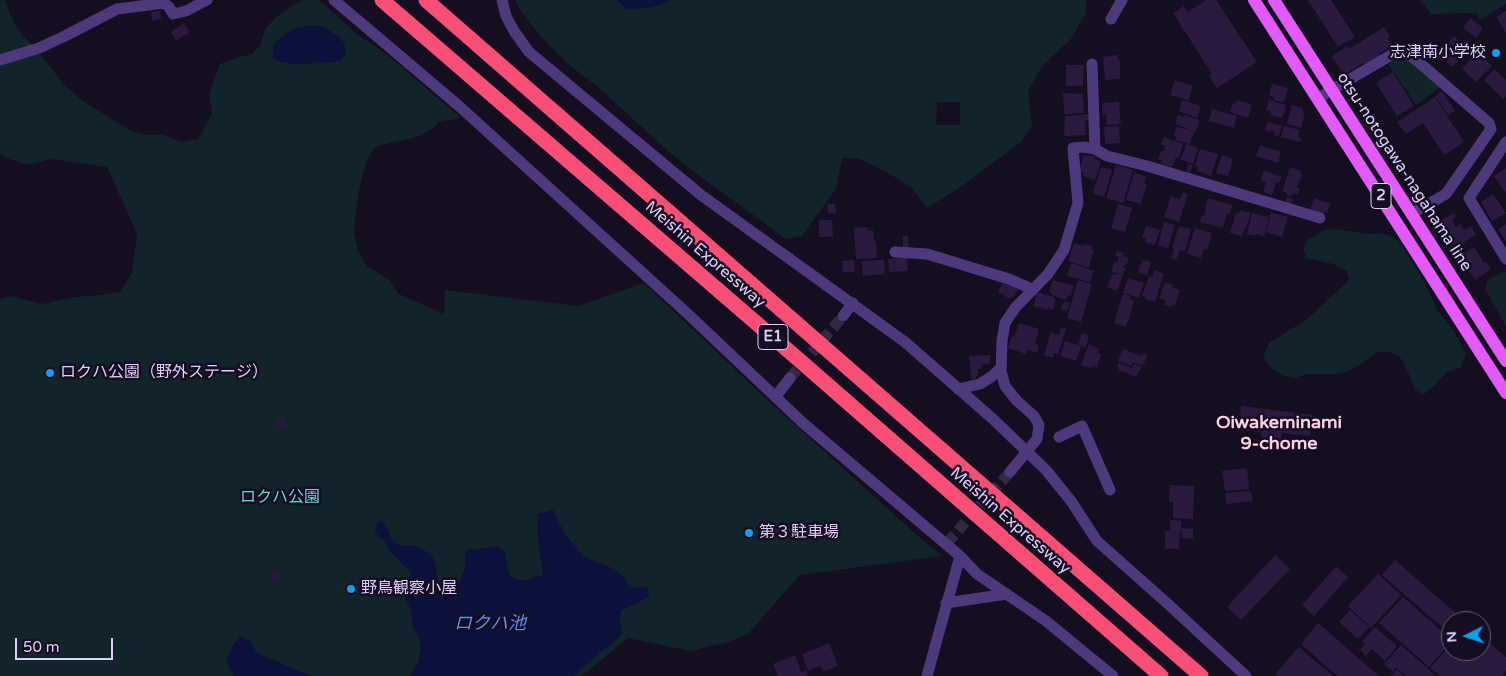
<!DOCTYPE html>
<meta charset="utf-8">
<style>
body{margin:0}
#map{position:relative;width:1506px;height:676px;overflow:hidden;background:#150d20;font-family:"Varela Round",sans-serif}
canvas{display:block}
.north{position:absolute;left:1441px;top:611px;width:50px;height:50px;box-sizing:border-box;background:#150d20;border:1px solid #665a78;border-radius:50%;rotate:266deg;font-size:14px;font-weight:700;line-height:20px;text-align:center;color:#dfcefd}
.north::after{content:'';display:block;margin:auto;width:18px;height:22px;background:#08a0ef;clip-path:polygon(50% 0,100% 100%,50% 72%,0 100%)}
.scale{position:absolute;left:15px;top:638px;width:98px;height:22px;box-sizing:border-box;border:2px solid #dfcefd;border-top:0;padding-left:6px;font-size:15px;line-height:18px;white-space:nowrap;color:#dfcefd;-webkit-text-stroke:4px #150d20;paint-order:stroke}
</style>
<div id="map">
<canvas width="1506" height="676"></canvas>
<div class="north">N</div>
<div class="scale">50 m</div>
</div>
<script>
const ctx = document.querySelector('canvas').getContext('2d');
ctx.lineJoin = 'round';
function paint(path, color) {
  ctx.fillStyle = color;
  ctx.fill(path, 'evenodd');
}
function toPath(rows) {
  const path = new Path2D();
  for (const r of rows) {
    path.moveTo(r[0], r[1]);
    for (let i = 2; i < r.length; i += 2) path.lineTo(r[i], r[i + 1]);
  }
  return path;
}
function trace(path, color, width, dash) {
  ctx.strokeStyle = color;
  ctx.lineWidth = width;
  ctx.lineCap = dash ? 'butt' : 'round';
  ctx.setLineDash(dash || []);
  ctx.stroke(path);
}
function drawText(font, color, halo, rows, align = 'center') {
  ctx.font = font + ' "Varela Round","Noto Sans JP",sans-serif';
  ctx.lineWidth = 5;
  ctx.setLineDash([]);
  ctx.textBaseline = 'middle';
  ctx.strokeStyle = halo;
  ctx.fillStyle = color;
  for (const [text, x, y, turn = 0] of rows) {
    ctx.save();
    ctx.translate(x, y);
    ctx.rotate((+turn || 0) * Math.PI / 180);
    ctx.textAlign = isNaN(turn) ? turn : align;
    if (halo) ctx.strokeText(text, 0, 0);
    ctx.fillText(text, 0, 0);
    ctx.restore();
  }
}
paint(toPath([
 [0,0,5,0,11,17,20,32,39,52,64,85,83,101,131,131,147,135,164,135,181,142,198,139,212,113,209,94,220,64,239,57,252,54,261,44,265,29,275,18,293,5,304,0,319,0,356,33,390,57,461,118,439,122,433,128,417,137,377,146,370,153,361,180,356,210,354,233,358,251,367,266,388,279,399,294,444,314,445,290,578,306,644,283,761,394,917,535,942,556,800,575,748,634,729,642,690,651,628,638,582,676,0,676,0,299,11,296,42,304,76,297,101,295,120,292,132,273,137,234,107,167,52,159,26,165,4,157,0,153],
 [515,0,618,0,625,8,629,9,653,7,665,3,669,0,1086,0,1086,13,1071,39,1042,66,1028,91,1032,126,1021,142,962,186,927,208,912,188,885,171,859,159,842,158,836,189,802,236,786,239,689,168,669,152,598,87,568,64,544,40,522,13],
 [937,102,960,102,960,125,936,125],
 [1420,0,1506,0,1506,4,1480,20,1476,13,1431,14],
 [1400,57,1409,58,1442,86,1416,105,1388,64],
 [1334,229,1370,234,1379,233,1392,236,1402,246,1425,283,1437,310,1454,331,1466,354,1461,367,1447,372,1434,386,1424,394,1415,390,1405,365,1399,356,1390,352,1377,352,1355,368,1340,374,1307,374,1295,378,1285,376,1271,368,1263,357,1269,343,1306,320,1349,280,1347,271,1333,264,1306,258,1303,248,1308,240,1322,231],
 [1504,271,1506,272,1506,326,1485,289,1488,280]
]), '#112429');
paint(toPath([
 [618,0,669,0,665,3,653,7,629,9,625,8],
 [312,25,325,27,341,39,344,43,346,53,341,60,327,63,293,64,279,61,273,58,273,45,280,38,292,29],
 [553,510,563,531,584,557,614,569,625,578,629,586,633,588,644,586,648,588,649,592,648,597,621,611,619,618,622,629,622,633,617,639,587,664,574,676,411,676,413,669,417,665,421,649,419,636,413,629,411,610,406,600,403,591,410,579,410,572,389,550,384,540,378,536,375,531,376,525,378,522,382,521,386,525,391,539,397,544,405,546,414,545,431,554,435,563,438,582,449,584,459,583,465,569,465,553,470,549,474,550,497,546,505,552,508,570,511,577,522,581,543,575,537,532,538,514],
 [240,637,248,639,257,653,311,676,234,676,226,661,233,645]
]), '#0b113b');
paint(toPath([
 [1206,0,1216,0,1257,62,1217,88,1209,76,1212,74,1173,13,1184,6,1188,12],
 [1308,0,1331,0,1355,37,1338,47],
 [160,11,161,19,152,21,151,12],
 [1506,11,1506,33,1496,17],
 [1470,18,1483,28,1476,38,1463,28],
 [184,23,190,32,176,41,171,32],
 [1384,27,1390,36,1387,38,1392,45,1380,53,1381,55,1365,65,1363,63,1344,75,1332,56,1347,46,1349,49],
 [1454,36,1468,50,1452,67,1438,53],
 [1477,52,1492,66,1476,82,1462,69],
 [1118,55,1118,60,1120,60,1120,79,1105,80,1103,57],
 [1066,65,1084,65,1083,86,1066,86],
 [1494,69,1506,80,1506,96,1503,99,1484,80],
 [1393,72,1414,106,1397,116,1376,83],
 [1175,80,1193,86,1189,100,1170,95],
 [1272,84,1288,88,1284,102,1274,100,1274,97,1269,95],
 [1442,91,1455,111,1448,115,1435,96],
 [1063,93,1083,94,1084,113,1064,114],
 [1435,97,1464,142,1444,155,1423,123,1406,134,1397,122],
 [1182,100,1201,106,1197,118,1179,111],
 [1237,100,1252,105,1248,118,1230,112,1233,103,1236,104],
 [1269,100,1286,105,1282,118,1270,115,1271,111,1266,110],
 [1119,102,1121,124,1107,125,1106,114,1103,115,1102,103],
 [1292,105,1303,108,1302,112,1305,113,1301,128,1287,124],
 [1212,109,1237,116,1234,128,1209,121],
 [1088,114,1089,120,1085,121,1086,135,1064,136,1065,116],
 [1178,115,1184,117,1184,115,1200,120,1196,132,1175,124],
 [1267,122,1282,126,1279,136,1274,135,1275,132,1265,130],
 [1119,126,1120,143,1105,144,1104,127],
 [1284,126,1300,130,1298,137,1301,138,1300,142,1281,137],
 [1176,127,1194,131,1190,144,1175,140,1176,137,1174,136],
 [1164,137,1183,144,1179,158,1176,157,1172,167,1161,163,1162,160,1158,159,1161,151,1164,151,1165,146,1161,144],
 [1186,144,1198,148,1193,164,1181,160],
 [1260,145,1281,152,1278,163,1256,156],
 [1200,149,1218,154,1211,176,1197,171,1198,167,1195,166],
 [1084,155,1089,157,1089,155,1096,157,1095,159,1101,161,1095,180,1083,176,1084,173,1079,172],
 [1222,155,1233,159,1228,176,1216,173],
 [1188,164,1193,165,1190,174,1186,172],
 [1116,165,1133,170,1123,203,1106,198],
 [1101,167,1112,170,1104,197,1093,193],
 [1290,167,1301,171,1300,174,1303,174,1296,187,1300,188,1298,194,1294,193,1294,195,1291,195,1290,197,1287,195,1287,193,1282,191],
 [1506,168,1506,191,1505,192,1494,176],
 [1264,170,1282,177,1279,183,1276,182,1272,195,1263,192,1266,182,1261,180],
 [1134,173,1146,176,1144,183,1147,184,1141,204,1126,200],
 [1183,192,1188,194,1179,222,1164,217,1171,196,1180,199],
 [1493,194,1506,213,1492,221,1481,202],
 [1287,197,1293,199,1291,206,1284,204],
 [1208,198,1233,205,1230,214,1227,214,1223,228,1200,222,1202,215,1204,216],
 [1314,198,1331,204,1327,213,1325,212,1324,215,1310,210],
 [827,204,835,204,836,213,828,213],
 [1118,204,1132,208,1125,232,1111,228],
 [1240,210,1251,213,1246,229,1244,228,1242,236,1230,233,1236,213,1239,213],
 [1271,212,1288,217,1282,237,1266,232],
 [1252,213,1269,217,1264,236,1256,234,1255,236,1247,234],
 [1454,213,1457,217,1452,220,1456,227,1461,224,1464,230,1471,226,1476,235,1457,246,1459,248,1456,250,1440,221],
 [819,220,832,220,833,237,819,237],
 [1164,222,1175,225,1168,248,1158,245],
 [1506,224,1506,241,1498,229],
 [1146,226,1160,230,1155,245,1145,242,1146,238,1142,237],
 [1179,226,1191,229,1185,252,1180,250,1176,260,1171,258,1174,249,1172,248],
 [867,227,868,231,873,230,874,241,876,241,877,258,856,259,854,228],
 [1195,228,1212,233,1207,250,1204,249,1201,258,1187,254],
 [903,236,908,236,909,248,903,248],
 [1074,243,1084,246,1085,244,1092,246,1091,249,1094,250,1089,268,1068,261],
 [1474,247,1484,263,1486,262,1491,269,1475,280,1460,256],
 [1117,251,1124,253,1123,256,1129,258,1126,266,1124,265,1123,267,1126,268,1123,274,1111,272,1115,261,1118,261,1119,257,1115,256],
 [907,258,908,271,889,272,888,259],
 [854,260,855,272,843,272,842,261],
 [884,260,885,274,863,276,862,261],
 [1143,260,1151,262,1147,275,1138,273,1140,264,1141,265],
 [1071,263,1094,271,1090,282,1067,276],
 [1155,270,1164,274,1155,302,1145,299,1146,297,1142,296,1149,276,1152,277],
 [1117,273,1123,275,1117,291,1107,287,1113,274,1116,275],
 [1128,278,1144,283,1139,298,1123,293],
 [1053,280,1074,286,1070,296,1068,295,1066,300,1052,295,1052,293,1049,292],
 [1078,280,1092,284,1081,322,1067,318],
 [1003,281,1018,289,1013,298,1011,297,1010,299,998,292],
 [1165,282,1173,285,1172,287,1180,290,1175,305,1173,305,1171,307,1164,305,1166,301,1159,298],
 [1037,292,1054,297,1054,299,1056,300,1053,310,1048,308,1047,310,1033,306],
 [1123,294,1130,296,1129,299,1134,301,1126,327,1114,323],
 [1064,301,1070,303,1067,311,1061,309],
 [1019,323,1039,329,1035,344,1039,345,1037,353,1027,350,1026,354,1008,348,1012,336,1014,337],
 [1061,327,1066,329,1058,354,1054,353,1053,358,1044,355,1051,332,1059,335],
 [1082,333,1089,336,1085,348,1078,344],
 [1065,341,1081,346,1076,361,1060,356],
 [1089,344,1099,349,1097,353,1101,354,1097,367,1092,366,1092,368,1081,365],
 [1123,349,1141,356,1142,353,1147,356,1143,366,1133,362,1132,366,1118,361],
 [990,355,990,364,982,365,982,369,978,369,978,376,976,376,976,379,971,379,969,356],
 [1119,363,1132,368,1134,364,1142,367,1136,377,1118,370,1119,368,1117,367],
 [1241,406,1313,415,1310,436,1282,433,1281,442,1275,441,1274,450,1269,449,1262,440,1261,432,1239,430],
 [285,417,286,426,277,427,276,418],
 [1247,468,1249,489,1225,491,1222,471],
 [1170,485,1194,486,1193,519,1173,518,1173,502,1169,502],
 [1251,491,1253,501,1226,504,1225,493],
 [1170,520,1181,521,1181,528,1193,529,1193,539,1181,538,1182,531,1180,531,1179,549,1165,549,1165,531,1170,531],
 [1275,555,1290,569,1241,620,1227,607],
 [1395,560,1465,621,1451,621,1451,635,1382,575],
 [1336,566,1348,577,1314,616,1302,605],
 [273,570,281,573,278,581,270,577],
 [1378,574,1401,595,1371,628,1348,606],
 [349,582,352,584,352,594,348,597,347,594,350,592,350,586,347,584],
 [1403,597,1451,639,1451,642,1429,667,1379,623],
 [1350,610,1369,627,1358,639,1339,622],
 [1318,623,1379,676,1337,676,1301,644],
 [1375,627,1397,646,1385,661,1372,649,1366,656,1360,650,1365,644,1362,641],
 [1481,635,1506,657,1506,671,1502,676,1440,676,1430,668,1451,644,1451,651,1481,651],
 [829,643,838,666,823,672,820,666,808,671,802,654],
 [1401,645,1436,676,1406,676,1396,667,1393,672,1384,664],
 [1299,647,1333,676,1277,676,1275,674],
 [795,655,801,672,806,670,808,676,778,676,773,664],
 [1397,669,1404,676,1391,676]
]), '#2b1a40');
trace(toPath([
 [790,378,843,316],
 [947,543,1010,472]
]), '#332a41', 11, [11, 5.5]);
trace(toPath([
 [334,0,459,106,688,314,803,423,960,556,927,676],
 [502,0,506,16,514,31,529,52,701,195,905,342,993,419,1046,470,1071,501,1097,541,1168,604,1246,676],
 [1111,19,1122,0],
 [0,60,39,48,63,37,117,9,164,3,169,7,173,14,186,11,207,0],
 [1092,64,1095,149],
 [1318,98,1398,51,1407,52,1489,123,1491,129,1446,194,1411,214],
 [1506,142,1469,198,1506,259],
 [895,252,927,254,1009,279,1032,289],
 [843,316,853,303],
 [958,389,980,384,991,377,1001,368],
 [776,396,790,378],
 [1059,437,1082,426,1110,490],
 [1010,472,1037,439,1039,425,1034,416,1017,401,1005,386,1001,371,1002,341,1005,323,1015,308,1048,274,1064,250,1078,203,1073,148,1084,147,1095,149,1107,156,1147,166,1320,218],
 [960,556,977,574,1046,621,1113,676],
 [946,603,1007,594]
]), '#4d3a7d', 11);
trace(toPath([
 [1254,0,1506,393],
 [1274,0,1506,361]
]), '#e459f9', 12);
trace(toPath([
 [382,0,798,359,1161,676],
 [426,0,1201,676]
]), '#f94e76', 15);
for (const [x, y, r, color] of [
 [1496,53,5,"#08a0ef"],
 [50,373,5,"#08a0ef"],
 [749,533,5,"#08a0ef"],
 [351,589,5,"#08a0ef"]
]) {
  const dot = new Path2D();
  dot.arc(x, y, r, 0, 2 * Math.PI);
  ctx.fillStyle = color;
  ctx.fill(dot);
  trace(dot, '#150d20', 2);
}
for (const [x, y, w] of [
 [1381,196,20],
 [773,337,30]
]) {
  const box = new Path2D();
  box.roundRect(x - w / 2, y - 12.5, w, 25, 4);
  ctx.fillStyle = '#150d20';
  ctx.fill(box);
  trace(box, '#dfcefd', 1);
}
drawText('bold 15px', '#dfcefd', null, [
 ["2",1381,196],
 ["E1",773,337]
]);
drawText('16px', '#dfcefd', '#150d20', [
 ["志津南小学校",1486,53,"right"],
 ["ロクハ公園（野外ステージ）",60,373],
 ["第３駐車場",759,533],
 ["野鳥観察小屋",361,589]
], 'left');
drawText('16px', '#dfcefd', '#150d20', [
 ["otsu-notogawa-nagahama line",1404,172,57],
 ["Meishin Expressway",705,255,41],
 ["Meishin Expressway",1010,521,41]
]);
drawText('16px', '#5ddad9', '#150d20', [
 ["ロクハ公園",280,498]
]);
drawText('bold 18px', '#fdd0e2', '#150d20', [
 ["Oiwakeminami",1279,423],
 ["9-chome",1279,444]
]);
drawText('italic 18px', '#608df9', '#150d20', [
 ["ロクハ池",490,624]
]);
</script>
